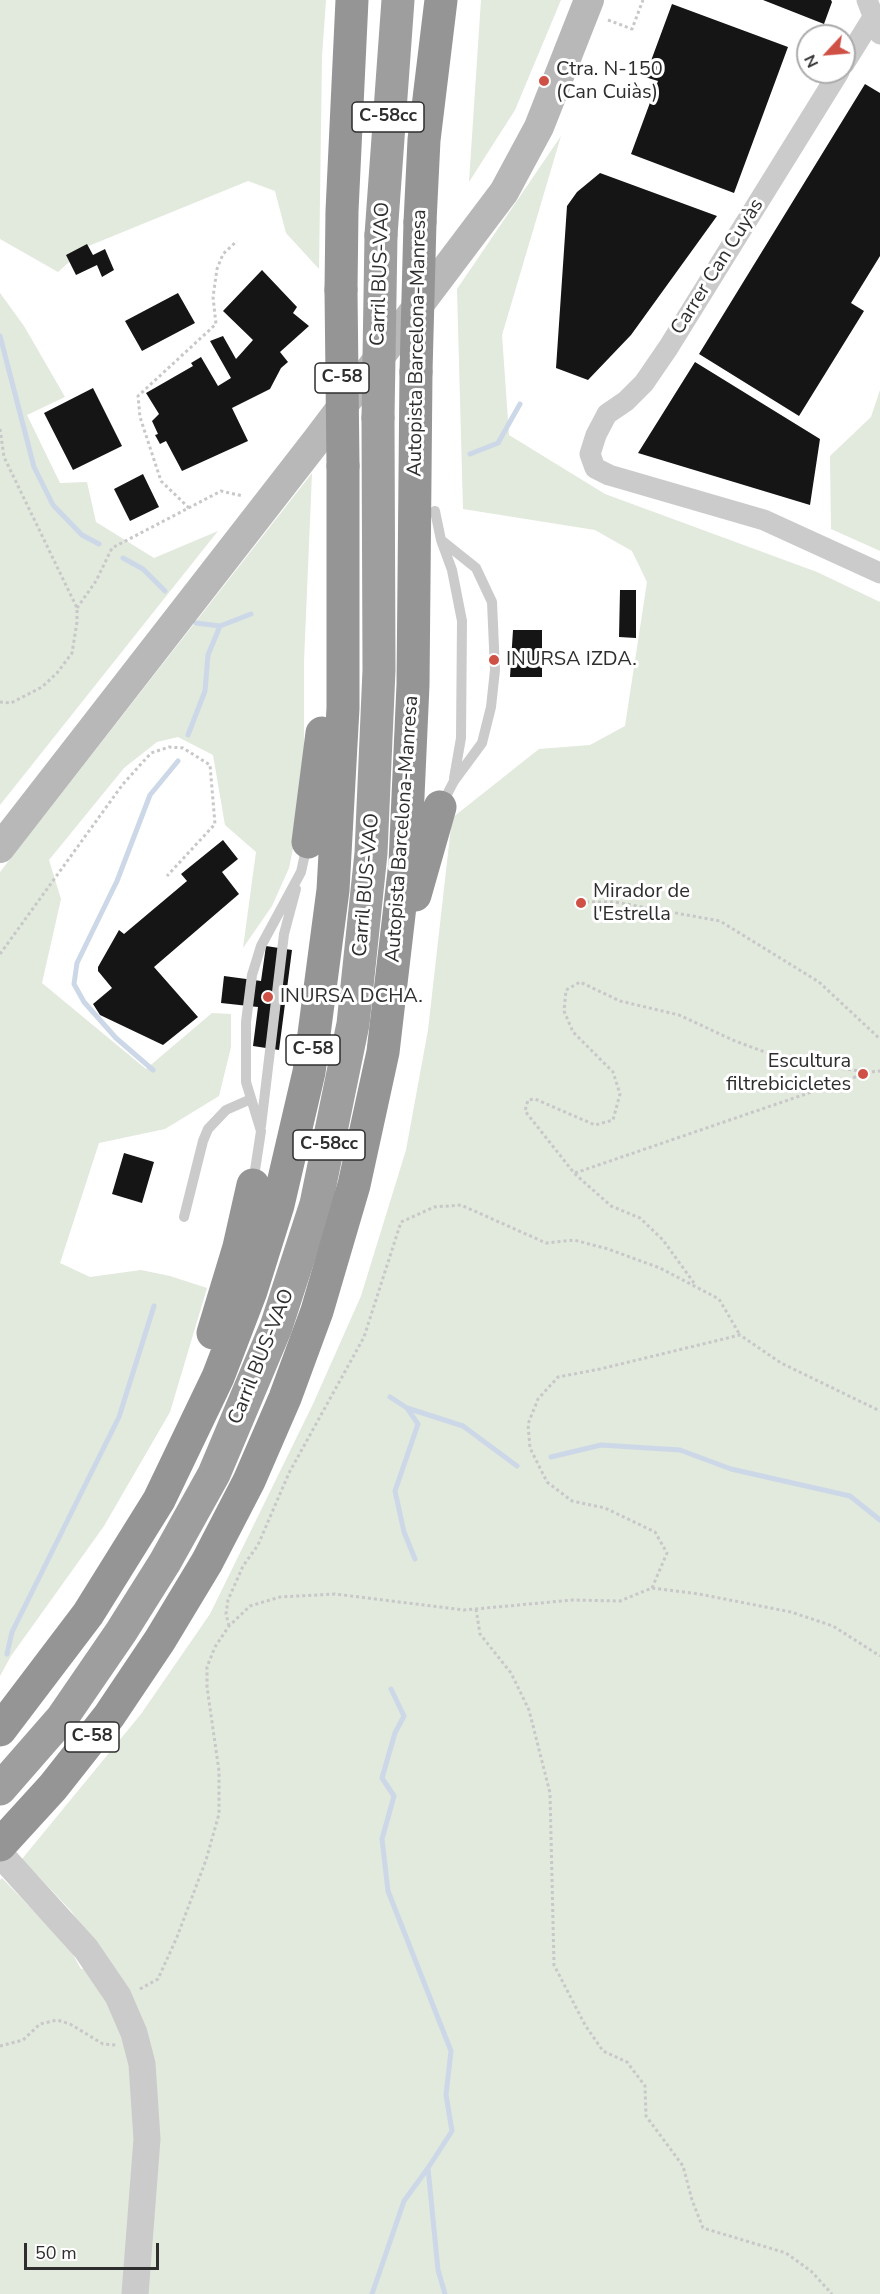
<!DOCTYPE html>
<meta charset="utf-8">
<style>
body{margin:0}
#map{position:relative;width:880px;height:2294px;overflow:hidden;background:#fff;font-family:"Nunito Sans",sans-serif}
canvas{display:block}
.north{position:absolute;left:796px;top:24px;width:60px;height:60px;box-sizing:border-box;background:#fff;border:2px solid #ababab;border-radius:50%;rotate:244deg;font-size:16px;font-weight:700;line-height:24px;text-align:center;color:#2e2e2e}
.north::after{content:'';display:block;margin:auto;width:21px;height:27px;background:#cf5146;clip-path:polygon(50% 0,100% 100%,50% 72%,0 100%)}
.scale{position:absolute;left:24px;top:2243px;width:135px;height:27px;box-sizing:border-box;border:3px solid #2e2e2e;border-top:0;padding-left:8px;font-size:18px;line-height:21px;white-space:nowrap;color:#2e2e2e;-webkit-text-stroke:4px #fff;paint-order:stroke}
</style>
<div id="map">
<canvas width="880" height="2294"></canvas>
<div class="north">N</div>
<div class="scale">50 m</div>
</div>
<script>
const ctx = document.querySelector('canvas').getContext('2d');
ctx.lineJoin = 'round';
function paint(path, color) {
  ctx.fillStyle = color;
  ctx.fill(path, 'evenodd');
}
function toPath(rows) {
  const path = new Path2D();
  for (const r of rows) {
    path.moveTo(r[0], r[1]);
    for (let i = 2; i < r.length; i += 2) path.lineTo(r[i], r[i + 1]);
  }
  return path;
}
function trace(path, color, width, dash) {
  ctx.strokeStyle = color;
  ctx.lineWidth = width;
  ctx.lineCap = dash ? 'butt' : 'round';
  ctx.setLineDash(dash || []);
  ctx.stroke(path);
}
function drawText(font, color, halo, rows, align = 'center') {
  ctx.font = font + ' "Nunito Sans",sans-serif';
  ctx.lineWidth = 6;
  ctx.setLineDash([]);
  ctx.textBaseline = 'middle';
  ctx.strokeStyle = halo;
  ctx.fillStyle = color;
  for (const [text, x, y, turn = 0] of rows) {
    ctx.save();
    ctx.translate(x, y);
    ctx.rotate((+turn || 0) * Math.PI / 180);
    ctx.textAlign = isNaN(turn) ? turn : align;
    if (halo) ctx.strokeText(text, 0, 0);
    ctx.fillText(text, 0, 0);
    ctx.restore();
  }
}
paint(toPath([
 [0,0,326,0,322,56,319,269,286,233,275,191,248,181,86,247,58,272,0,239],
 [481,0,561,0,515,110,469,182],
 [561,136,502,335,509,435,605,494,817,572,880,602,880,2294,0,2294,0,1880,2,1878,70,1949,81,1969,109,1965,71,1911,22,1859,141,1714,210,1614,313,1404,361,1296,406,1150,428,1030,452,818,539,749,590,745,625,726,647,582,632,551,595,530,463,509,457,289],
 [0,293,24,326,65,397,27,415,60,483,87,482,96,522,154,558,218,531,0,805],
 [880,390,880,551,831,529,830,456,871,417],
 [312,473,304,661,304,795,289,868,272,906,243,948,256,852,225,825,213,755,178,737,157,742,124,768,49,860,61,899,42,983,146,1069,212,1013,231,1014,231,1047,219,1096,165,1129,99,1143,60,1263,90,1277,141,1270,170,1276,207,1288,170,1412,104,1526,11,1656,0,1676,0,872]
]), '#e2e9dd');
trace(toPath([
 [0,336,34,467,53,505,82,535,99,544],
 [470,454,498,443,520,404],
 [123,558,143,569,165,591],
 [196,623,220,626,251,614],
 [188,735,205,691,208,655,220,626],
 [153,1070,116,1038,84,1002,74,984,77,963,117,881,150,795,178,761],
 [390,1397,407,1408,463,1426,517,1466],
 [407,1408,418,1424,395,1491,404,1532,415,1559],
 [551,1457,601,1445,680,1450,731,1469,850,1496,880,1520],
 [7,1654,12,1632,119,1417,154,1306],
 [391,1689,404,1716,395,1733,382,1778,394,1796,382,1839,388,1891,451,2051,446,2095,452,2131,428,2168,438,2270,445,2294],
 [372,2294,404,2201,428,2168]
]), '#ccd8e7', 5);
paint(toPath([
 [763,0,831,0,832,2,824,24],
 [672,4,788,47,734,193,631,154,658,81,645,77],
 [865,84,880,93,880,256,851,303,864,311,799,416,699,354],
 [600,173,717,216,631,335,588,380,556,368,567,206,577,192],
 [87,244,93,255,105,249,114,270,102,277,97,265,76,275,66,255],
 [262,270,297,307,293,313,309,326,280,352,288,362,281,368,270,389,232,408,248,441,182,471,166,441,160,444,155,435,158,434,152,421,159,414,146,393,193,366,191,363,201,357,218,386,231,378,210,341,223,336,236,359,253,340,223,311],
 [178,293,195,323,142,351,125,321],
 [695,362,820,439,810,505,638,453],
 [93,388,122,446,73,470,44,413],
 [143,474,159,507,130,521,114,489],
 [620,590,636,590,636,638,619,637],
 [513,630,542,630,542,677,510,677],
 [223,840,238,859,222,872,239,894,154,967,198,1017,163,1045,100,1015,93,1004,112,988,98,971,98,967,119,930,124,934,187,881,181,874],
 [266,946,292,950,279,1050,253,1046,258,1007,221,1003,224,976,261,981],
 [124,1153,154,1162,142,1203,112,1194]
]), '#151515');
trace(toPath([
 [608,20,632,29,643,0],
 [0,429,4,457,77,608,77,622,72,653,57,673,42,687,11,703,0,702],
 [189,508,161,481,140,417,138,396,216,324,213,297,217,269,223,254,237,241],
 [77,608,96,581,112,548,221,491,243,496],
 [580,902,615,902,720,921,819,982,880,1039],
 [0,954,123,784,151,753,169,747,183,748,210,765,215,824,167,876],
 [575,1173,867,1073],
 [694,1283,663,1240,640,1218,611,1206,574,1173,525,1111,528,1100,535,1099,595,1125,613,1120,620,1094,613,1072,573,1032,564,1011,566,990,580,982,620,1001,679,1015,735,1041,792,1062,868,1072,880,1071],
 [652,1588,667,1553,655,1532,605,1508,572,1501,547,1482,530,1448,528,1424,538,1399,558,1377,600,1369,740,1335,781,1363,880,1411],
 [476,1609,480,1634,511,1673,529,1710,550,1793,554,1965,585,2025,603,2051,627,2062,645,2086,646,2116,683,2166,692,2200,703,2228,786,2253,811,2271,832,2294],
 [229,1626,226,1614,228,1600,243,1566,258,1545,289,1473,364,1337,401,1222,434,1207,461,1205,546,1243,574,1240,608,1249,660,1268,719,1299,740,1335],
 [140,1989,158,1979,177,1937,206,1860,219,1814,219,1771,207,1687,207,1667,215,1647,229,1626,250,1606,280,1597,335,1594,464,1610,573,1600,620,1601,652,1588,699,1594,791,1612,833,1626,880,1656],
 [0,2046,23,2040,40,2024,57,2020,70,2024,103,2044,116,2045]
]), '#c8c8c8', 3, [3, 3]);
trace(toPath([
 [435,511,441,540,476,568,492,602,495,670,491,707,482,743,454,781,442,804],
 [441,540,452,570,462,621,461,738,454,778],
 [261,1126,284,934,296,889],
 [253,1183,261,1131,246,1082,246,1022,252,975,261,946,301,872,307,845],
 [184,1217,203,1141,208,1129,226,1110,251,1099]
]), '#cbcbcb', 10);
trace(toPath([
 [867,0,880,34],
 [844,64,872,19],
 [839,72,668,348,644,383,626,401,607,414,596,435,590,454,595,468,609,475,764,520,880,573]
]), '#cbcbcb', 21);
trace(toPath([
 [0,1854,86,1949,118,1996,134,2033,142,2064,147,2139,135,2294]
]), '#cbcbcb', 27);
trace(toPath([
 [0,848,317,440,504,192,539,127,589,0]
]), '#b8b8b8', 30);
trace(toPath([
 [381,235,398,0],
 [0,1789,62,1718,121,1632,165,1562,214,1474,276,1327,316,1204,353,1024,371,853,379,670,378,418]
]), '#9e9e9e', 33);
trace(toPath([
 [420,222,424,140,441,0],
 [341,290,342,211,352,0],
 [308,842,322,733],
 [415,895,440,807],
 [213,1333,239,1247,253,1185],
 [0,1730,88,1614,159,1500,218,1377,251,1291,278,1205,309,1072,333,890,343,708,343,466],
 [0,1845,53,1787,109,1716,160,1640,207,1562,249,1481,285,1398,317,1311,354,1185,383,1052,405,863,413,685,416,372]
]), '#959595', 33);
trace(toPath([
 [378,418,381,235]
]), '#9e9e9e', 33);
trace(toPath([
 [341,290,343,466],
 [416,372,420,222]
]), '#959595', 33);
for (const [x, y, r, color] of [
 [544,81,6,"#cf5146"],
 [494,660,6,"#cf5146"],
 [581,903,6,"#cf5146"],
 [268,997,6,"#cf5146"],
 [863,1074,6,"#cf5146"]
]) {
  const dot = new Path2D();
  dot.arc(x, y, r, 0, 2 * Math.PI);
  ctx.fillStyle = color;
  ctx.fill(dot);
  trace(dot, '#fff', 2);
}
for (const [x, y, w] of [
 [388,117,72],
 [342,378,54],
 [313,1050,54],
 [329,1145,72],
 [92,1737,54]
]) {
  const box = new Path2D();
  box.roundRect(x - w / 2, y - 15, w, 30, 4.5);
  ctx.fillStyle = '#fff';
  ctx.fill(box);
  trace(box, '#2e2e2e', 1.5);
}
drawText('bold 18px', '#2e2e2e', null, [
 ["C-58cc",388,117],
 ["C-58",342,378],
 ["C-58",313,1050],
 ["C-58cc",329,1145],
 ["C-58",92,1737]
]);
drawText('20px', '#2e2e2e', '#fff', [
 ["Ctra. N-150",556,70],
 ["(Can Cuiàs)",556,93],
 ["INURSA IZDA.",506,660],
 ["Mirador de",593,892],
 ["l'Estrella",593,915],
 ["INURSA DCHA.",280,997],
 ["Escultura",851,1062,"right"],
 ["filtrebicicletes",851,1085,"right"]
], 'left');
drawText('20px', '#2e2e2e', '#fff', [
 ["Carrer Can Cuyàs",718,267,-58],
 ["Carril BUS-VAO",381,274,-88],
 ["Autopista Barcelona-Manresa",418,343,-89],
 ["Autopista Barcelona-Manresa",403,829,-86],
 ["Carril BUS-VAO",367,885,-85],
 ["Carril BUS-VAO",262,1357,-68]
]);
</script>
